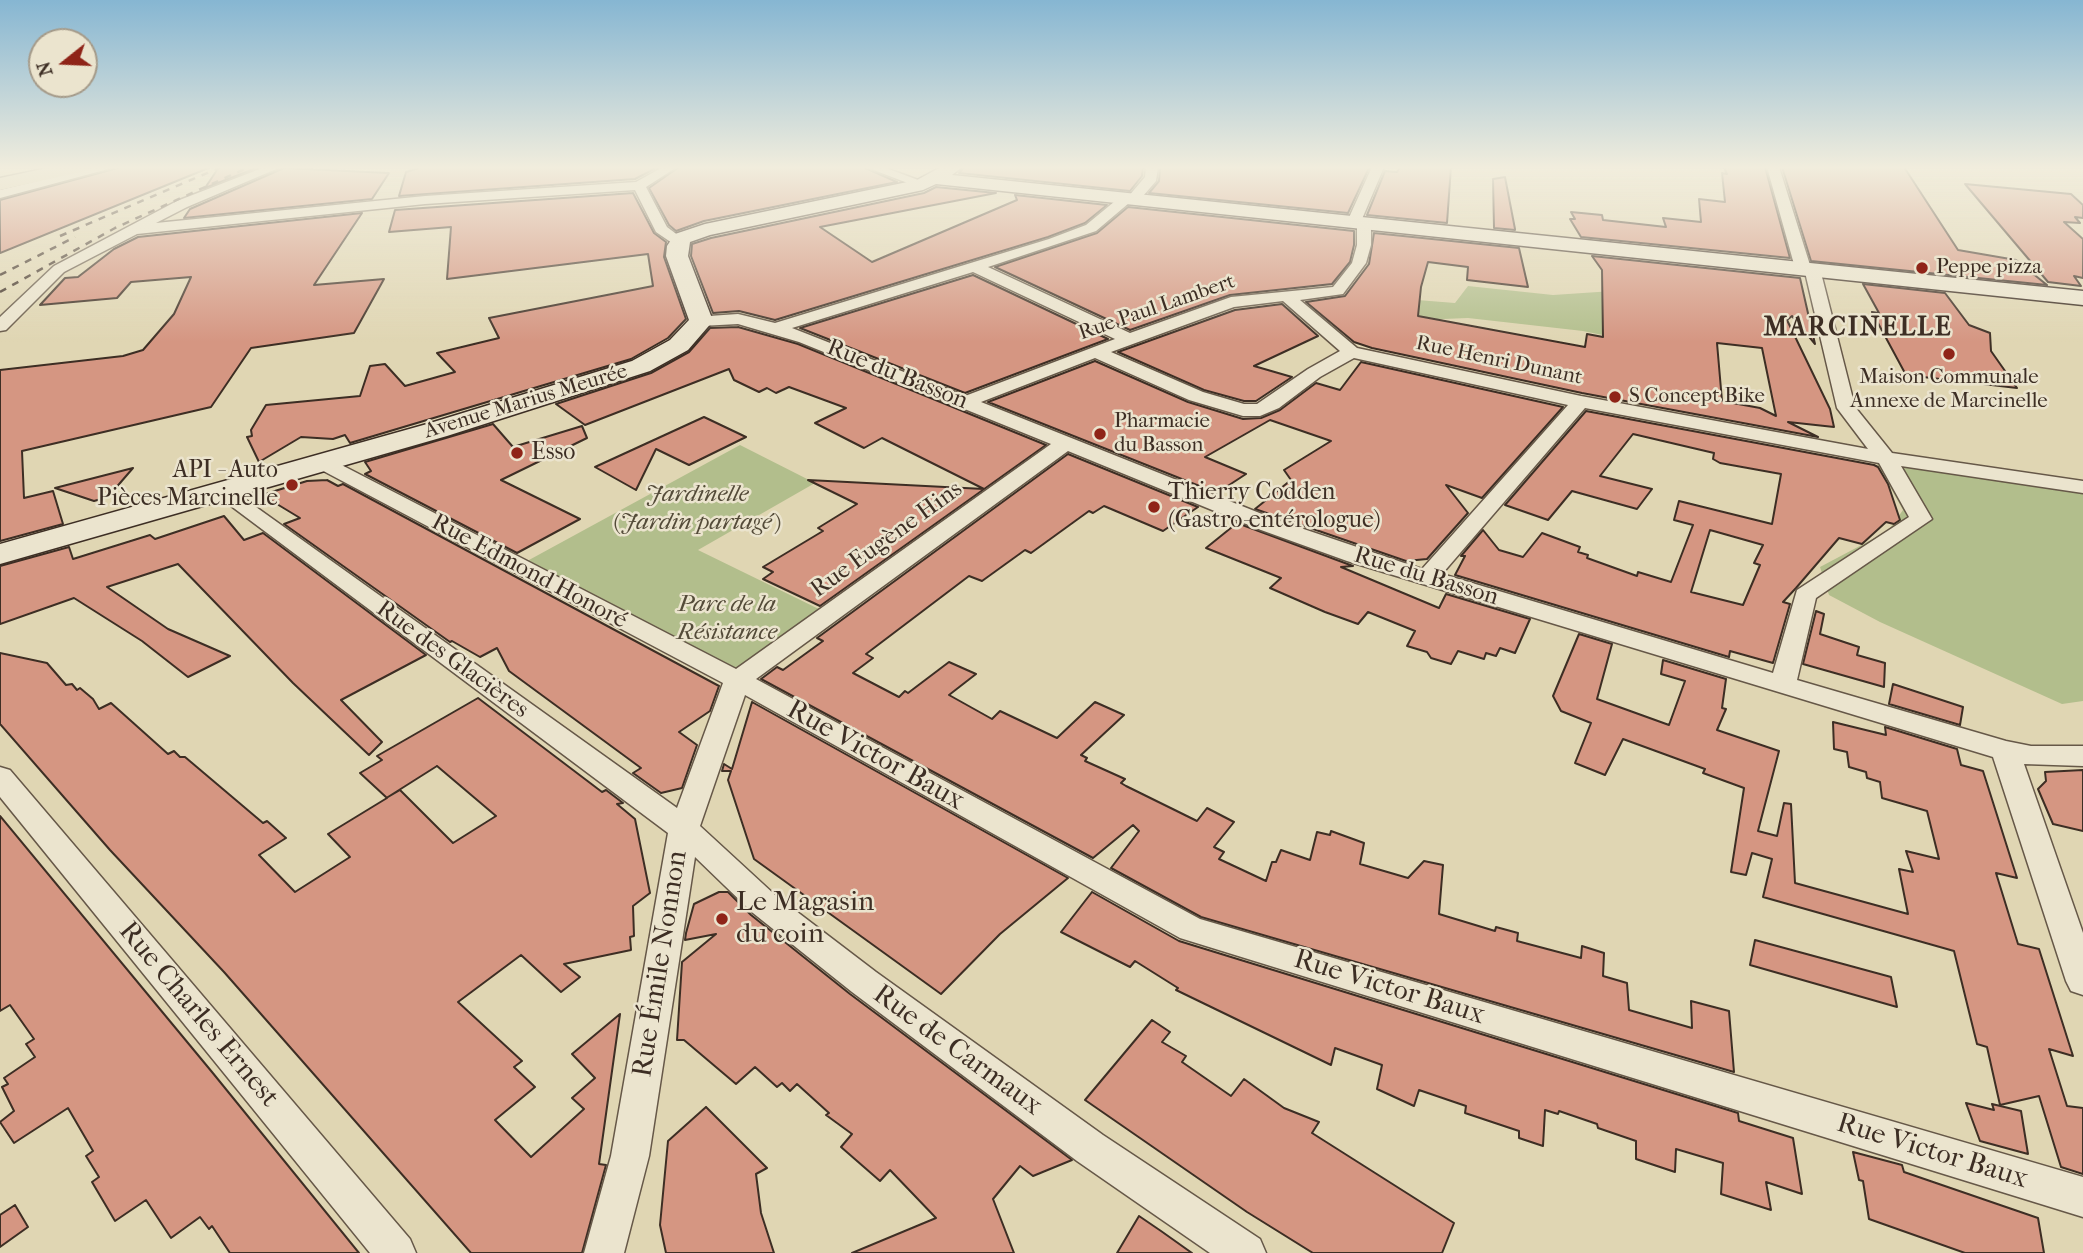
<!DOCTYPE html>
<meta charset="utf-8">
<style>
body{margin:0}
#map{position:relative;width:2083px;height:1253px;overflow:hidden;background:#e0d6b3;font-family:"IM FELL French Canon",serif}
canvas{display:block}
.north{position:absolute;left:28px;top:28px;width:70px;height:70px;box-sizing:border-box;background:#ebe4ce;border:2px solid #a59b8a;border-radius:50%;rotate:252deg;font-size:19px;font-weight:700;line-height:28px;text-align:center;color:#3d2e24}
.north::after{content:'';display:block;margin:auto;width:24px;height:32px;background:#8f2418;clip-path:polygon(50% 0,100% 100%,50% 72%,0 100%)}
</style>
<div id="map">
<canvas width="2083" height="1253"></canvas>
<div class="north">N</div>
</div>
<script>
const ctx = document.querySelector('canvas').getContext('2d');
ctx.lineJoin = 'round';
function paint(path, color) {
  ctx.fillStyle = color;
  ctx.fill(path, 'evenodd');
}
function toPath(rows) {
  const path = new Path2D();
  for (const r of rows) {
    path.moveTo(r[0], r[1]);
    for (let i = 2; i < r.length; i += 2) path.lineTo(r[i], r[i + 1]);
  }
  return path;
}
function trace(path, color, width, dash) {
  ctx.strokeStyle = color;
  ctx.lineWidth = width;
  ctx.lineCap = dash ? 'butt' : 'round';
  ctx.setLineDash(dash || []);
  ctx.stroke(path);
}
function drawText(font, color, halo, rows, align = 'center') {
  ctx.font = font + ' "IM FELL French Canon",serif';
  ctx.lineWidth = 5;
  ctx.setLineDash([]);
  ctx.textBaseline = 'middle';
  ctx.strokeStyle = halo;
  ctx.fillStyle = color;
  for (const [text, x, y, turn = 0] of rows) {
    ctx.save();
    ctx.translate(x, y);
    ctx.rotate((+turn || 0) * Math.PI / 180);
    ctx.textAlign = isNaN(turn) ? turn : align;
    if (halo) ctx.strokeText(text, 0, 0);
    ctx.fillText(text, 0, 0);
    ctx.restore();
  }
}
paint(toPath([
 [1468,286,1553,295,1613,291,1681,351,1583,331,1468,318,1419,320,1392,298,1455,303],
 [740,445,815,483,698,550,829,614,737,680,518,566],
 [1876,462,2083,487,2083,701,2062,704,1880,622,1829,595,1820,567,1888,531,1903,510]
]), '#b2be8c');
const building = toPath([
 [121,167,211,167,0,253,0,200,121,167],
 [219,167,259,167,205,188,219,167],
 [422,167,658,167,635,179,399,196,406,172,422,167],
 [679,167,863,167,897,182,704,221,676,231,669,225,649,188,679,167],
 [964,167,1143,167,1142,176,1130,191,959,173,964,167],
 [1160,167,1365,167,1369,168,1348,213,1149,193,1159,181,1160,167],
 [1400,167,1451,167,1447,223,1367,215,1385,171,1397,172,1400,167],
 [1733,167,1765,167,1790,258,1581,237,1570,219,1575,219,1571,212,1602,215,1603,220,1666,227,1663,218,1701,222,1699,199,1725,202,1722,173,1727,174,1724,168,1733,167],
 [1782,167,1904,167,1958,250,2016,260,2047,285,1811,261,1782,167],
 [284,168,389,173,372,199,184,218,190,209,284,168],
 [1505,177,1515,229,1515,230,1494,228,1493,179,1505,177],
 [1965,184,2071,194,2083,205,2083,218,2075,217,2080,223,2064,222,2083,239,2083,278,2074,276,2081,286,2048,282,1965,184],
 [936,187,996,193,820,227,872,262,1017,200,1015,195,1107,205,1085,223,1048,237,775,320,739,311,713,313,691,256,692,244,711,238,924,193,936,187],
 [633,193,654,233,666,242,664,257,686,319,668,338,631,359,350,443,345,435,333,439,301,437,259,462,247,437,252,436,251,430,266,405,360,396,370,366,385,364,405,386,455,372,437,353,499,338,489,318,653,286,648,254,447,279,451,227,389,232,395,210,633,193],
 [1128,207,1354,231,1354,245,1350,262,1332,284,1230,295,1130,330,995,267,1097,233,1128,207],
 [362,213,314,285,384,279,354,333,251,348,211,407,22,451,24,498,53,491,63,524,0,541,0,370,123,356,143,350,174,314,191,277,131,282,117,298,40,305,65,278,78,277,114,249,138,237,362,213],
 [1374,233,1519,248,1528,287,1467,280,1468,267,1428,262,1421,287,1418,316,1585,347,1587,334,1603,337,1602,270,1592,256,1800,278,1815,344,1792,316,1787,320,1830,409,1834,427,1788,422,1818,437,1582,393,1372,348,1354,342,1306,302,1345,296,1369,264,1374,233],
 [1717,343,1762,348,1776,416,1760,408,1722,401,1717,343],
 [973,275,1108,339,965,393,800,328,973,275],
 [1863,284,1945,293,1969,325,1990,333,1991,351,2017,388,1906,375,1872,312,1879,313,1863,284],
 [1282,304,1318,336,1254,366,1292,377,1256,401,1244,401,1204,390,1118,352,1235,310,1282,304],
 [738,327,798,344,1046,445,820,606,763,579,773,572,763,567,823,531,818,528,857,504,808,480,984,489,882,438,864,448,815,423,846,408,789,387,776,393,767,388,759,392,734,380,729,369,585,425,556,404,651,373,689,352,710,328,738,327],
 [1095,361,1188,402,1243,419,1261,418,1280,410,1316,383,1340,390,1361,362,1563,407,1482,498,1446,485,1468,513,1427,559,1406,561,1255,509,1291,480,1284,470,1331,441,1270,420,1205,457,1246,474,1217,493,988,402,1095,361],
 [1586,411,1874,465,1878,467,1888,484,1900,520,1894,524,1886,522,1862,544,1839,538,1796,588,1783,602,1790,604,1773,663,1730,651,1729,657,1455,575,1465,556,1461,556,1483,530,1499,550,1523,557,1542,533,1580,547,1578,552,1588,555,1587,558,1637,576,1638,572,1671,582,1693,525,1674,520,1679,501,1772,524,1781,474,1720,463,1713,459,1714,453,1633,434,1600,476,1652,489,1637,509,1572,491,1548,520,1505,505,1586,411],
 [1710,530,1763,545,1754,563,1760,565,1743,605,1691,592,1710,530],
 [704,417,746,437,689,465,656,449,636,490,595,467,704,417],
 [493,424,513,447,582,426,587,438,501,480,580,519,517,553,365,474,371,471,365,462,493,424],
 [1068,454,1198,507,1163,531,1104,506,1093,513,1089,511,1031,553,1025,550,982,581,969,576,866,654,873,658,853,673,899,697,905,691,908,693,949,662,976,674,949,695,992,719,1000,711,1057,738,1095,702,1124,715,1081,755,1087,758,1085,761,1125,779,1121,783,1126,786,1197,821,1207,808,1234,822,1214,847,1224,852,1219,859,1266,881,1272,862,1276,862,1281,850,1310,860,1317,832,1330,835,1331,831,1364,843,1360,864,1408,878,1424,861,1443,865,1439,914,1495,931,1496,927,1518,933,1517,941,1581,958,1582,946,1604,953,1603,976,1627,983,1629,1010,1692,1028,1691,1001,1729,1011,1734,1072,1201,917,1111,868,1139,831,1133,825,1093,858,761,679,777,667,783,670,823,641,817,638,1068,454],
 [133,468,108,497,94,501,55,488,133,468],
 [327,480,338,486,343,484,719,686,710,711,679,732,697,745,682,788,661,793,633,773,641,768,509,671,497,648,480,657,452,641,450,642,284,524,300,518,262,495,307,481,327,480],
 [224,516,244,540,263,533,426,655,341,700,382,742,369,755,293,683,178,564,107,587,168,629,230,656,188,677,142,641,74,598,0,624,0,566,69,547,73,559,150,535,155,539,224,516],
 [1237,523,1353,566,1341,567,1439,608,1446,594,1530,619,1515,653,1500,648,1496,656,1486,653,1484,659,1458,651,1451,664,1431,658,1427,652,1407,646,1415,631,1368,612,1358,624,1325,612,1270,588,1281,578,1206,548,1237,523],
 [1816,611,1824,614,1820,634,1859,647,1857,655,1885,663,1884,687,1803,664,1816,611],
 [1579,634,1612,644,1597,699,1669,725,1685,681,1661,674,1663,660,1726,679,1722,708,1726,709,1717,730,1779,751,1758,831,1777,836,1784,803,1791,804,1795,883,1908,914,1899,869,1913,872,1906,851,1939,859,1927,811,1882,798,1880,782,1867,778,1866,772,1849,767,1847,752,1834,749,1833,722,1886,735,1885,727,1957,749,1961,765,1983,771,2017,878,1996,873,2018,944,2039,949,2073,1056,2049,1049,2067,1106,2083,1108,2083,1174,2061,1167,2039,1096,2000,1105,1987,1047,1977,1044,1954,951,1763,897,1772,859,1752,853,1746,875,1731,872,1744,788,1703,773,1705,769,1623,739,1605,775,1575,763,1591,723,1561,711,1553,696,1579,634],
 [0,653,47,663,66,685,72,684,77,690,80,688,93,699,99,709,111,703,168,754,174,751,180,757,185,757,263,823,267,821,286,838,259,855,295,892,350,857,328,834,387,798,360,773,382,760,377,756,478,698,602,792,606,790,623,803,617,804,635,819,650,893,633,906,634,936,630,937,631,950,564,964,580,977,561,992,521,955,458,1002,522,1061,514,1067,535,1087,495,1120,531,1157,584,1109,572,1098,595,1078,572,1054,620,1014,599,1164,606,1165,582,1253,471,1253,224,972,110,850,0,724,0,653],
 [437,766,496,816,453,843,400,790,388,797,437,766],
 [1893,684,1963,707,1960,725,1889,704,1893,684],
 [752,702,1068,878,1000,934,941,994,754,859,728,780,731,771,722,771,724,764,732,769,752,702],
 [2083,770,2083,831,2053,824,2038,789,2046,781,2045,772,2083,770],
 [0,816,212,1072,359,1253,230,1253,212,1226,209,1229,200,1217,171,1238,146,1200,115,1221,92,1182,99,1177,86,1156,93,1151,68,1108,14,1143,0,1122,14,1111,2,1087,8,1084,4,1078,35,1057,26,1044,34,1039,10,1005,0,1011,0,816],
 [719,892,728,892,751,915,850,994,1072,1160,1033,1176,1020,1166,993,1199,1014,1253,852,1253,936,1218,890,1170,880,1181,841,1147,852,1134,826,1115,829,1113,797,1084,790,1091,782,1083,777,1087,755,1067,736,1084,684,1040,677,1040,682,962,716,934,685,940,686,933,694,904,719,892],
 [1092,892,1179,941,1738,1113,1739,1121,1793,1138,1802,1194,1766,1182,1771,1210,1721,1194,1723,1163,1676,1149,1675,1172,1636,1159,1636,1141,1598,1128,1597,1124,1559,1111,1558,1114,1545,1110,1543,1146,1519,1138,1519,1131,1465,1113,1466,1106,1419,1090,1414,1106,1377,1089,1382,1065,1335,1048,1331,1065,1176,990,1178,988,1135,961,1130,967,1061,932,1092,892],
 [1755,940,1891,977,1897,1007,1750,965,1755,940],
 [1152,1020,1170,1032,1162,1042,1186,1056,1182,1062,1231,1096,1244,1079,1284,1108,1319,1122,1312,1133,1454,1223,1442,1253,1313,1253,1247,1212,1085,1100,1152,1020],
 [1966,1103,1994,1110,1992,1104,2021,1111,2028,1154,1980,1141,1966,1103],
 [706,1107,767,1168,756,1174,761,1213,774,1253,666,1253,660,1225,668,1141,706,1107],
 [1853,1152,1902,1165,1904,1172,2038,1218,2044,1253,1965,1253,1869,1219,1863,1181,1859,1180,1853,1152],
 [15,1205,28,1227,0,1247,0,1215,15,1205],
 [1139,1216,1161,1231,1192,1253,1117,1253,1139,1216]
]);
paint(building, '#d59682');
trace(building, '#3d2e24', 2);
const minor = toPath([
 [96,167,116,167,0,198,0,190,96,167],
 [265,167,281,167,187,207,156,223,425,196,636,182,663,167,677,167,646,187,667,227,687,242,680,246,675,245,656,232,635,190,425,204,137,234,64,272,6,330,0,331,0,317,54,266,177,201,265,167],
 [866,167,883,167,929,184,928,187,918,187,866,167],
 [1146,167,1158,167,1156,181,1137,203,1129,203,1096,231,988,267,1130,333,1231,297,1333,287,1352,263,1357,245,1357,225,1349,225,1347,222,1372,167,1384,167,1362,219,1371,223,1371,245,1366,263,1343,294,1300,300,1357,348,1581,396,1868,449,1837,408,1805,272,1798,271,1795,268,1767,167,1779,167,1810,265,1817,266,1820,269,1855,407,1892,453,2083,481,2083,493,1901,466,1932,519,1816,598,1797,680,2006,741,2031,746,2083,746,2083,766,2024,764,2083,933,2083,995,2071,991,2066,981,1993,757,1347,561,1261,530,1068,451,756,679,1200,919,2083,1177,2083,1217,1180,938,745,695,700,826,775,895,876,972,1103,1135,1260,1239,1266,1253,1210,1253,1077,1161,852,992,753,913,695,857,649,1156,624,1253,584,1253,611,1156,668,833,211,491,214,487,221,485,228,487,677,808,723,683,314,466,311,462,314,458,328,458,736,669,1051,444,799,342,738,324,701,326,693,321,695,317,738,314,775,323,1049,239,1086,225,1120,197,1128,197,1145,177,1146,167],
 [973,272,1115,339,965,396,792,328,973,272],
 [1283,301,1340,351,1308,369,1257,404,1244,404,1203,392,1111,352,1234,307,1283,301],
 [1095,358,1189,400,1243,416,1260,416,1279,408,1320,377,1354,358,1568,405,1422,569,1277,520,981,402,1095,358],
 [1585,408,1879,463,1909,517,1797,590,1773,673,1442,574,1585,408],
 [0,767,10,770,410,1239,416,1253,370,1253,0,797,0,767]
]);
const secondary = toPath([
 [941,167,962,167,952,175,2083,291,2083,305,936,184,923,190,710,235,690,242,688,256,713,321,688,350,650,371,447,436,0,564,0,544,427,424,632,361,670,340,689,320,666,256,667,246,675,234,705,224,917,180,941,167]
]);
const primary = toPath([
 [52,167,88,167,85,171,0,190,0,178,52,167]
]);
trace(minor, '#665848', 3);
trace(secondary, '#3d2e24', 3);
trace(primary, '#3d2e24', 3);
paint(minor, '#ebe4ce');
paint(secondary, '#ebe4ce');
paint(primary, '#e0d6b3');
trace(toPath([
 [60,236,221,167],
 [0,275,75,237],
 [0,292,115,228,249,167]
]), '#3d2e24', 2.5, [7, 7]);
const sky = ctx.createLinearGradient(0, 0, 0, 342);
sky.addColorStop(0, '#86b6d2');
sky.addColorStop(0.49, '#f1eddd');
sky.addColorStop(1, '#f1eddd00');
ctx.fillStyle = sky;
ctx.fillRect(0, 0, 2083, 342);
for (const [x, y, r, color] of [
 [1922,268,7,"#8f2418"],
 [1949,354,7,"#8f2418"],
 [1615,397,7,"#8f2418"],
 [1100,434,7,"#8f2418"],
 [517,453,7,"#8f2418"],
 [292,485,7,"#8f2418"],
 [1154,507,7,"#8f2418"],
 [722,919,7,"#8f2418"]
]) {
  const dot = new Path2D();
  dot.arc(x, y, r, 0, 2 * Math.PI);
  ctx.fillStyle = color;
  ctx.fill(dot);
  trace(dot, '#ebe4ce', 2.5);
}
drawText('21px', '#3d2e24', '#ebe4ce', [
 ["Peppe pizza",1936,268],
 ["Maison Communale",1949,378,"center"],
 ["Annexe de Marcinelle",1949,402,"center"],
 ["S Concept Bike",1629,397],
 ["Pharmacie",1114,422],
 ["du Basson",1114,446]
], 'left');
drawText('21px', '#3d2e24', '#ebe4ce', [
 ["Rue Paul Lambert",1157,308,-19],
 ["Rue Henri Dunant",1499,361,12],
 ["Avenue Marius Meurée",526,402,-17]
]);
drawText('24px', '#3d2e24', '#ebe4ce', [
 ["Rue du Basson",897,375,22],
 ["Rue Eugène Hins",887,540,-36],
 ["Rue Edmond Honoré",529,572,28],
 ["Rue du Basson",1426,577,17],
 ["Rue des Glacières",452,660,36]
]);
drawText('24px', '#3d2e24', '#ebe4ce', [
 ["Esso",531,453],
 ["API - Auto",278,471,"right"],
 ["Pièces Marcinelle",278,499,"right"],
 ["Thierry Codden",1168,493],
 ["(Gastro-entérologue)",1168,521]
], 'left');
drawText('italic 24px', '#544b39', '#ebe4ce', [
 ["Jardinelle",697,495],
 ["(Jardin partagé)",697,523],
 ["Parc de la",727,605],
 ["Résistance",727,633]
]);
ctx.letterSpacing = '2px';
drawText('bold 26px', '#3d2e24', '#ebe4ce', [
 ["MARCINELLE",1858,329]
]);
ctx.letterSpacing = '0px';
drawText('28px', '#3d2e24', '#ebe4ce', [
 ["Rue Victor Baux",875,756,29],
 ["Rue Émile Nonnon",661,964,-81],
 ["Rue Victor Baux",1389,988,17],
 ["Rue Charles Ernest",198,1015,50],
 ["Rue de Carmaux",957,1051,36],
 ["Rue Victor Baux",1932,1152,17]
]);
drawText('28px', '#3d2e24', '#ebe4ce', [
 ["Le Magasin",736,903],
 ["du coin",736,935]
], 'left');
</script>
